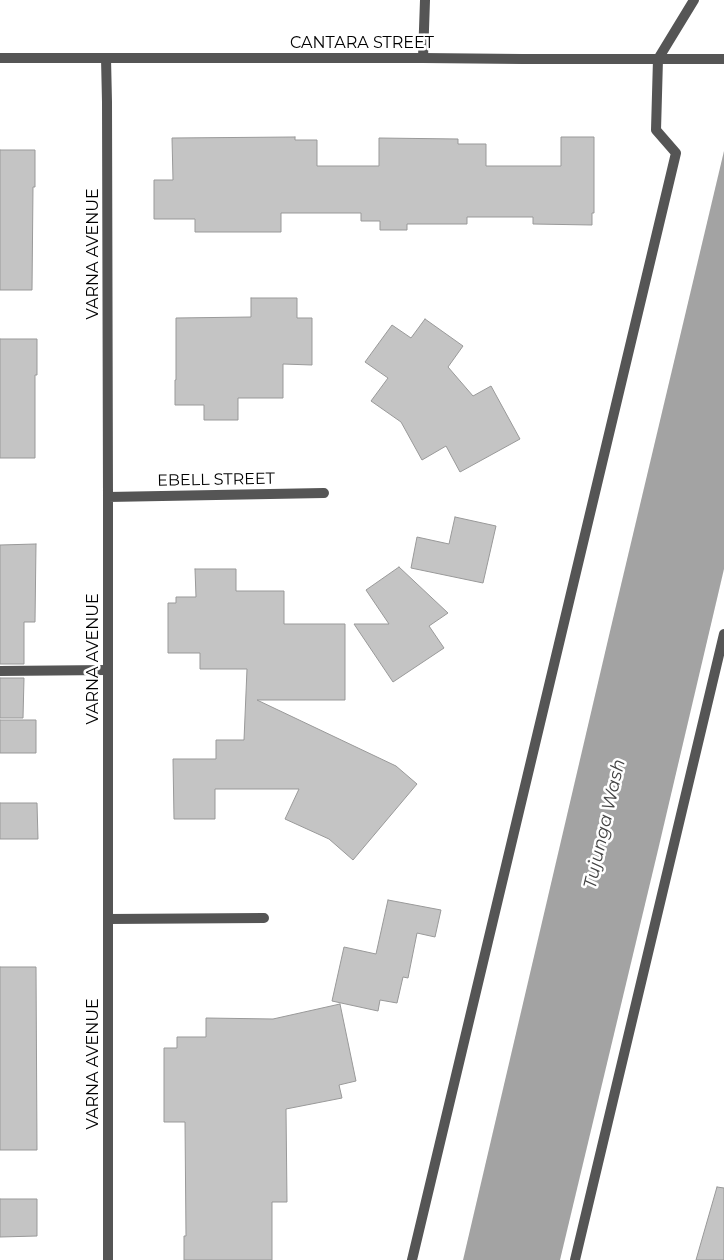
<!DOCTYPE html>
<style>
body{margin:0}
canvas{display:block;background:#fff}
</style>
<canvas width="724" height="1260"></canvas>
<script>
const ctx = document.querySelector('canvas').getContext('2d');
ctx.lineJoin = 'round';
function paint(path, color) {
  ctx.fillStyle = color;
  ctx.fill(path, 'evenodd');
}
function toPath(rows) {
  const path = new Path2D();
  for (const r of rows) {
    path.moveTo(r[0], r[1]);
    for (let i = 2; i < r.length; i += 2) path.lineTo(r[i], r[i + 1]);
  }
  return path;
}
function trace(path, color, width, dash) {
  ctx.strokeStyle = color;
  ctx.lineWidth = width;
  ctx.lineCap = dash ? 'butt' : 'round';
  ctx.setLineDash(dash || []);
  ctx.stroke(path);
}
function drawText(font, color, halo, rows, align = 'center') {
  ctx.font = font + ' Montserrat,sans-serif';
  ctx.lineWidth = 5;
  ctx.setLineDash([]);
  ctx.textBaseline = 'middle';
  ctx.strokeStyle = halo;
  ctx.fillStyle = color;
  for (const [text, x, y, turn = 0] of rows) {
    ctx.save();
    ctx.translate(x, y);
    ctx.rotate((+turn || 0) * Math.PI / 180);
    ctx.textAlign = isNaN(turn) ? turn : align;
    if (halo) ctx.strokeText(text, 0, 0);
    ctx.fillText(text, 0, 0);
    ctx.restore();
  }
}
paint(toPath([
 [724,151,724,569,658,850,560,1260,463,1260,611,627]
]), '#a3a3a3');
const building = toPath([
 [295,137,295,140,317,140,317,166,379,166,379,138,458,139,458,144,486,144,486,166,561,166,561,137,594,137,594,213,592,213,592,225,533,224,533,217,467,217,467,224,407,224,407,230,380,230,380,221,361,221,361,213,281,213,281,232,195,232,195,219,154,219,154,180,173,180,172,138,295,137],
 [0,150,35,150,35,187,33,187,32,290,0,290,0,150],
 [251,298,297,298,297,318,312,318,312,365,283,364,283,398,238,398,238,420,204,420,204,405,175,405,175,380,176,380,176,318,251,317,251,298],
 [425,319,463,346,448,367,473,396,491,386,520,439,460,472,446,446,422,460,401,422,371,401,388,378,365,362,392,325,411,338,425,319],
 [0,339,37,339,37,375,35,375,35,458,0,458,0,339],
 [455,517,496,526,483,583,411,568,417,537,449,544,455,517],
 [36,544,35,622,24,622,24,664,0,664,0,545,36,544],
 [399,567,448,613,429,626,444,648,393,682,354,624,389,624,366,590,399,567],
 [195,569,236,569,236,591,284,591,284,624,345,624,345,700,257,700,396,766,417,784,353,860,329,839,285,819,299,789,215,789,215,819,174,819,173,759,216,759,216,740,244,740,247,669,200,669,200,653,168,653,168,603,176,603,176,597,196,597,195,569],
 [0,678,24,678,23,718,0,718,0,678],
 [0,720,36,720,36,753,0,753,0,720],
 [0,803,37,803,38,839,0,839,0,803],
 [388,900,441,910,435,937,417,933,408,978,403,977,397,1003,380,1000,378,1011,332,1001,344,947,376,954,388,900],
 [0,967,36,967,37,1150,0,1150,0,967],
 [340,1004,356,1081,339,1085,342,1098,286,1109,287,1202,272,1202,272,1260,184,1260,184,1236,186,1236,185,1122,164,1122,164,1048,177,1048,177,1037,206,1037,206,1018,273,1019,340,1004],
 [717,1187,724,1188,724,1260,696,1260,717,1187],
 [0,1199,37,1199,37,1236,0,1237,0,1199]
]);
paint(building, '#c4c4c4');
trace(building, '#999', 1);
trace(toPath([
 [0,671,108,670],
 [412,1260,676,153,656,130,658,59,694,0],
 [575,1260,724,634]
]), '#555', 10);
trace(toPath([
 [106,58,107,102,108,497,108,1260],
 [423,58,425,0],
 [108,497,324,493],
 [108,919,264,918]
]), '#555', 10);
trace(toPath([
 [0,58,423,58,522,59,724,59]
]), '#555', 10);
drawText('16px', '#000', '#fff', [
 ["CANTARA STREET",362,43],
 ["VARNA AVENUE",93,254,-90],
 ["EBELL STREET",216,480,-1],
 ["VARNA AVENUE",93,659,-90],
 ["VARNA AVENUE",93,1064,-90]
]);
drawText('italic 18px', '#444', '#fff', [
 ["Tujunga Wash",605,824,-77]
]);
</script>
